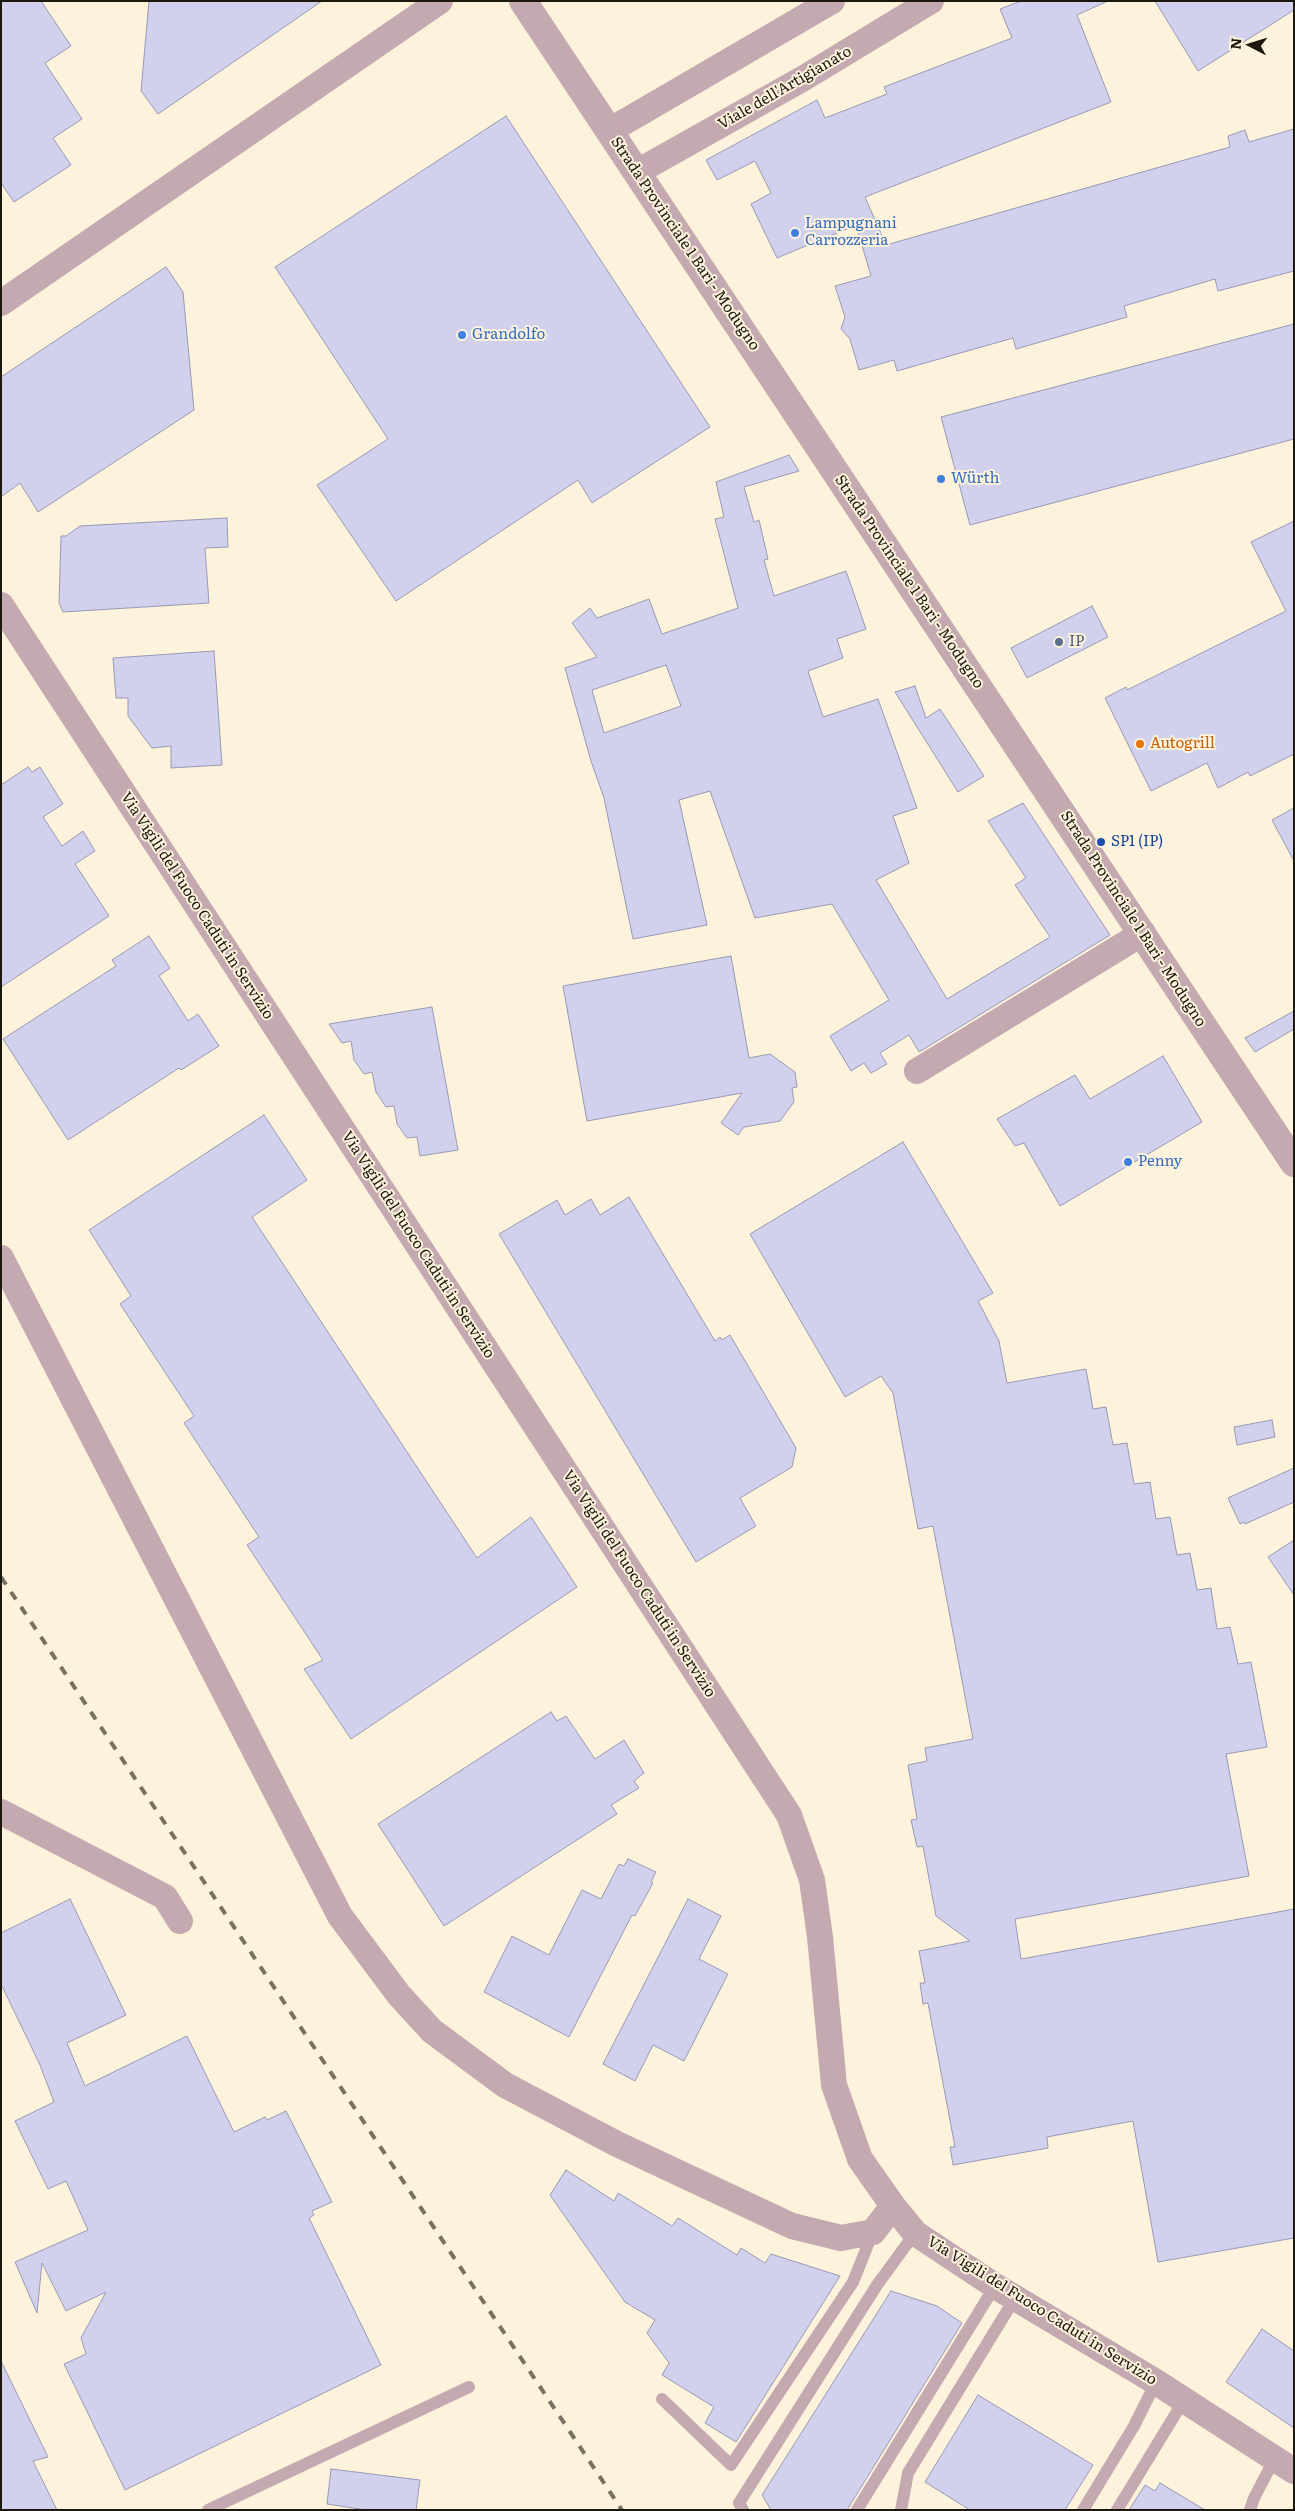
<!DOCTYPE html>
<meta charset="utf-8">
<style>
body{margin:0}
#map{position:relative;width:1295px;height:2511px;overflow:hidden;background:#fdf3dc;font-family:Literata,serif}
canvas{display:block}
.frame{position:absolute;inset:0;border:2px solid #1c180e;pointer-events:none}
.north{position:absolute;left:1225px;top:20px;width:50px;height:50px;-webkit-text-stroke:4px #fdf3dc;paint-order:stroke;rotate:275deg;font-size:14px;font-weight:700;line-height:20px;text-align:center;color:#1c180e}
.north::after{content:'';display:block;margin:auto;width:18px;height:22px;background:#1c180e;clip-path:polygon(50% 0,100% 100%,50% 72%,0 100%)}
</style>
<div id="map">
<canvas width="1295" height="2511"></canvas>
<div class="frame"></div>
<div class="north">N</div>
</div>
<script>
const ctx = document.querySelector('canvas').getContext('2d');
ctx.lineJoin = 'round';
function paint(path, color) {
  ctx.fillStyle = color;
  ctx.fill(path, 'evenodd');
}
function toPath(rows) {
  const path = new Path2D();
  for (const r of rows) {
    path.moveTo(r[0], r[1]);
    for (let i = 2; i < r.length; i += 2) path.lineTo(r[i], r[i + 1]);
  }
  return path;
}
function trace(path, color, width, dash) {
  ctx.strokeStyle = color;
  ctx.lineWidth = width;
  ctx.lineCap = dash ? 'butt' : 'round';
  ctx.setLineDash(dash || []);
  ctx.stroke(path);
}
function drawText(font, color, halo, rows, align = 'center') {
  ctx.font = font + ' Literata,serif';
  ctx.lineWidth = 4;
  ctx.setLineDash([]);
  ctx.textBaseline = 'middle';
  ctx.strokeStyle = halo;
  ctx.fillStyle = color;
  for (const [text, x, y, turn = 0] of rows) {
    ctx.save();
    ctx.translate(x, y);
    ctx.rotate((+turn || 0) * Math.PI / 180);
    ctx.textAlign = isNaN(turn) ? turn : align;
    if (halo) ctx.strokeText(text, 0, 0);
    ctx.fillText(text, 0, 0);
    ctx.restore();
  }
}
const building = toPath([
 [1,1,41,1,71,46,45,63,82,119,53,138,71,165,14,202,1,183,1,1],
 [149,1,322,1,158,114,141,91,149,1],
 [1021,1,1108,1,1077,15,1111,102,865,197,886,245,1230,147,1228,136,1245,130,1249,142,1294,129,1294,271,1218,291,1215,279,1124,306,1127,317,1016,349,1013,338,897,371,894,360,859,370,850,339,841,329,845,317,835,286,871,276,856,225,777,258,751,204,771,193,755,161,717,180,706,160,817,100,825,118,887,94,884,87,1012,38,1000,9,1021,1],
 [1155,1,1294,1,1294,10,1198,71,1155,1],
 [506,116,710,427,592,503,578,480,396,601,317,485,388,439,275,267,506,116],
 [166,267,183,292,194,410,38,512,20,483,1,497,1,377,166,267],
 [1294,324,1294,439,970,525,941,417,1294,324],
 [789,455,799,471,744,487,754,522,759,520,768,559,764,560,774,596,846,571,866,629,837,639,843,658,808,671,823,717,878,699,917,808,893,816,909,863,876,880,947,999,1050,937,1015,885,1026,878,988,821,1023,803,1110,935,919,1052,909,1035,880,1053,887,1064,871,1073,864,1063,851,1071,830,1036,889,1000,832,904,755,918,710,791,679,800,707,925,633,939,604,798,591,761,565,668,597,657,572,623,590,608,597,618,649,599,662,634,738,608,715,519,724,517,716,482,789,455],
 [666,665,681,706,604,733,592,690,666,665],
 [227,518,228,547,205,548,209,603,63,612,59,603,61,536,66,536,80,526,227,518],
 [1294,521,1294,754,1250,776,1248,772,1218,788,1207,763,1151,791,1105,698,1126,687,1127,690,1286,611,1251,542,1294,521],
 [1092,606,1108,637,1027,678,1011,648,1092,606],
 [214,651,222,765,171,768,171,746,152,748,128,716,128,698,116,698,113,658,214,651],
 [915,686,926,718,940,709,984,776,958,792,895,692,915,686],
 [28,767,32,772,40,767,63,804,43,817,62,846,83,831,95,851,75,864,109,916,1,987,1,785,28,767],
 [1294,808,1294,861,1272,820,1294,808],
 [149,936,170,968,159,976,188,1021,198,1014,219,1046,181,1070,179,1068,68,1140,3,1039,116,966,112,960,149,936],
 [731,956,749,1058,770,1054,795,1072,797,1087,792,1088,794,1102,780,1121,744,1127,738,1135,721,1123,742,1093,587,1121,563,986,731,956],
 [432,1007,458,1150,420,1156,417,1137,407,1138,397,1124,394,1106,386,1107,376,1092,372,1072,364,1074,354,1060,351,1041,342,1043,329,1024,432,1007],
 [1294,1011,1294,1029,1255,1052,1245,1038,1294,1011],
 [1163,1056,1202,1122,1060,1206,1024,1143,1015,1146,997,1119,1075,1075,1090,1099,1163,1056],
 [264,1115,307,1180,252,1217,477,1558,531,1517,577,1587,351,1739,304,1669,323,1660,247,1545,259,1537,184,1423,194,1416,120,1304,131,1296,89,1230,264,1115],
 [903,1142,993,1293,978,1301,999,1341,1007,1383,1086,1369,1093,1409,1106,1407,1113,1445,1127,1443,1134,1484,1150,1482,1156,1519,1170,1517,1177,1555,1190,1553,1197,1590,1211,1588,1217,1629,1230,1627,1238,1664,1251,1662,1267,1747,1226,1754,1249,1876,1015,1919,1021,1959,1294,1909,1294,2238,1158,2262,1133,2121,1047,2137,1048,2148,953,2165,950,2147,955,2147,928,2003,923,2004,920,1983,925,1983,919,1951,970,1941,936,1916,923,1846,917,1847,911,1820,917,1819,908,1765,927,1761,925,1748,973,1739,933,1526,918,1529,893,1393,881,1376,845,1397,750,1234,903,1142],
 [629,1197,715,1341,720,1337,722,1340,730,1335,796,1448,792,1467,740,1498,756,1526,696,1562,499,1234,557,1200,565,1215,591,1199,600,1215,629,1197],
 [1272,1420,1275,1437,1237,1445,1234,1427,1272,1420],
 [1294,1468,1294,1502,1245,1524,1244,1522,1240,1524,1228,1498,1294,1468],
 [1294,1540,1294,1595,1268,1557,1294,1540],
 [551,1712,557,1721,566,1716,595,1759,624,1740,644,1773,634,1781,639,1788,611,1805,617,1814,444,1926,378,1824,551,1712],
 [628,1859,656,1872,651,1882,653,1883,635,1916,632,1915,569,2037,484,1992,512,1936,549,1955,582,1890,601,1899,619,1864,624,1866,628,1859],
 [70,1899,126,2015,67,2043,85,2086,187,2036,234,2132,265,2117,267,2120,286,2111,332,2202,312,2211,314,2215,309,2218,381,2365,125,2490,64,2364,86,2354,81,2338,106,2292,66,2311,42,2263,37,2313,15,2262,88,2230,66,2181,48,2189,15,2121,54,2102,40,2065,1,1984,1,1933,70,1899],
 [688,1899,721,1916,699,1959,728,1974,684,2061,653,2045,635,2081,603,2064,688,1899],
 [566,2170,614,2201,618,2193,672,2226,678,2218,737,2255,741,2248,765,2263,771,2254,840,2276,736,2442,705,2423,714,2407,662,2375,669,2363,647,2333,655,2320,625,2302,550,2195,566,2170],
 [891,2291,937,2306,962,2323,847,2510,771,2510,762,2495,891,2291],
 [1262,2329,1294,2351,1294,2428,1226,2382,1262,2329],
 [1,2361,48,2457,33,2461,57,2510,1,2510,1,2361],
 [978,2395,1093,2465,1065,2510,970,2510,925,2482,978,2395],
 [331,2469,420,2480,416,2510,366,2510,327,2504,331,2469],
 [1160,2483,1205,2510,1129,2510,1145,2485,1155,2491,1160,2483]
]);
paint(building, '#d1d1ee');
trace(building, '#9898b4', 1);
trace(toPath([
 [662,2399,731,2465,853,2282,873,2232],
 [208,2510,469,2387],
 [743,2510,739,2503,877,2285,915,2233],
 [857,2510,995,2286],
 [901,2510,908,2473,1015,2298],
 [1083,2510,1134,2426,1156,2382],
 [1117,2510,1184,2400],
 [1250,2510,1254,2498,1275,2458]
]), '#c5a9b0', 12);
trace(toPath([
 [609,131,832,1],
 [637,172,804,78,931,1],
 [1,303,440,1],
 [1,605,789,1815,812,1880,820,1937,834,2085,860,2159,893,2206,915,2233,995,2286,1156,2382,1294,2471],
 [917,1071,1143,933],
 [1,1258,340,1916,399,1995,432,2031,505,2085,617,2144,792,2226,841,2238,873,2232,893,2206],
 [1,1812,165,1897,180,1921]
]), '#c5a9b0', 26);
trace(toPath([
 [523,1,1294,1163]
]), '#c5a9b0', 28);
trace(toPath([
 [1,1577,622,2510]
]), '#787162', 4, [9, 9]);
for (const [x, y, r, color] of [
 [795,233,5,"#3f7fe0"],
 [462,335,5,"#3f7fe0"],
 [941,479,5,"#3f7fe0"],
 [1059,642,5,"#5c6f8a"],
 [1140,744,5,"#e8710a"],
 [1101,842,5,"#1a4fb4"],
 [1128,1162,5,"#3f7fe0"]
]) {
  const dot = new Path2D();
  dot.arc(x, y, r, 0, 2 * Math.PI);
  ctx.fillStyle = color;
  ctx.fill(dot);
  trace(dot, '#fdf3dc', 2);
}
drawText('15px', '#1c180e', '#fdf3dc', [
 ["Viale dell'Artigianato",785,88,-30],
 ["Strada Provinciale 1 Bari - Modugno",685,244,56],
 ["Strada Provinciale 1 Bari - Modugno",909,582,56],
 ["Via Vigili del Fuoco Caduti in Servizio",197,906,57],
 ["Strada Provinciale 1 Bari - Modugno",1133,919,57],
 ["Via Vigili del Fuoco Caduti in Servizio",418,1245,57],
 ["Via Vigili del Fuoco Caduti in Servizio",639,1584,57],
 ["Via Vigili del Fuoco Caduti in Servizio",1042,2311,32]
]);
drawText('15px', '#366cbe', '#fdf3dc', [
 ["Lampugnani",805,224],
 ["Carrozzeria",805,241],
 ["Grandolfo",472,335],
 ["Würth",951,479],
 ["Penny",1138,1162]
], 'left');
drawText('15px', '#4e5e75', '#fdf3dc', [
 ["IP",1069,642]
], 'left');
drawText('15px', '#c56008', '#fdf3dc', [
 ["Autogrill",1150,744]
], 'left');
drawText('15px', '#164399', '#fdf3dc', [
 ["SP1 (IP)",1111,842]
], 'left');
</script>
